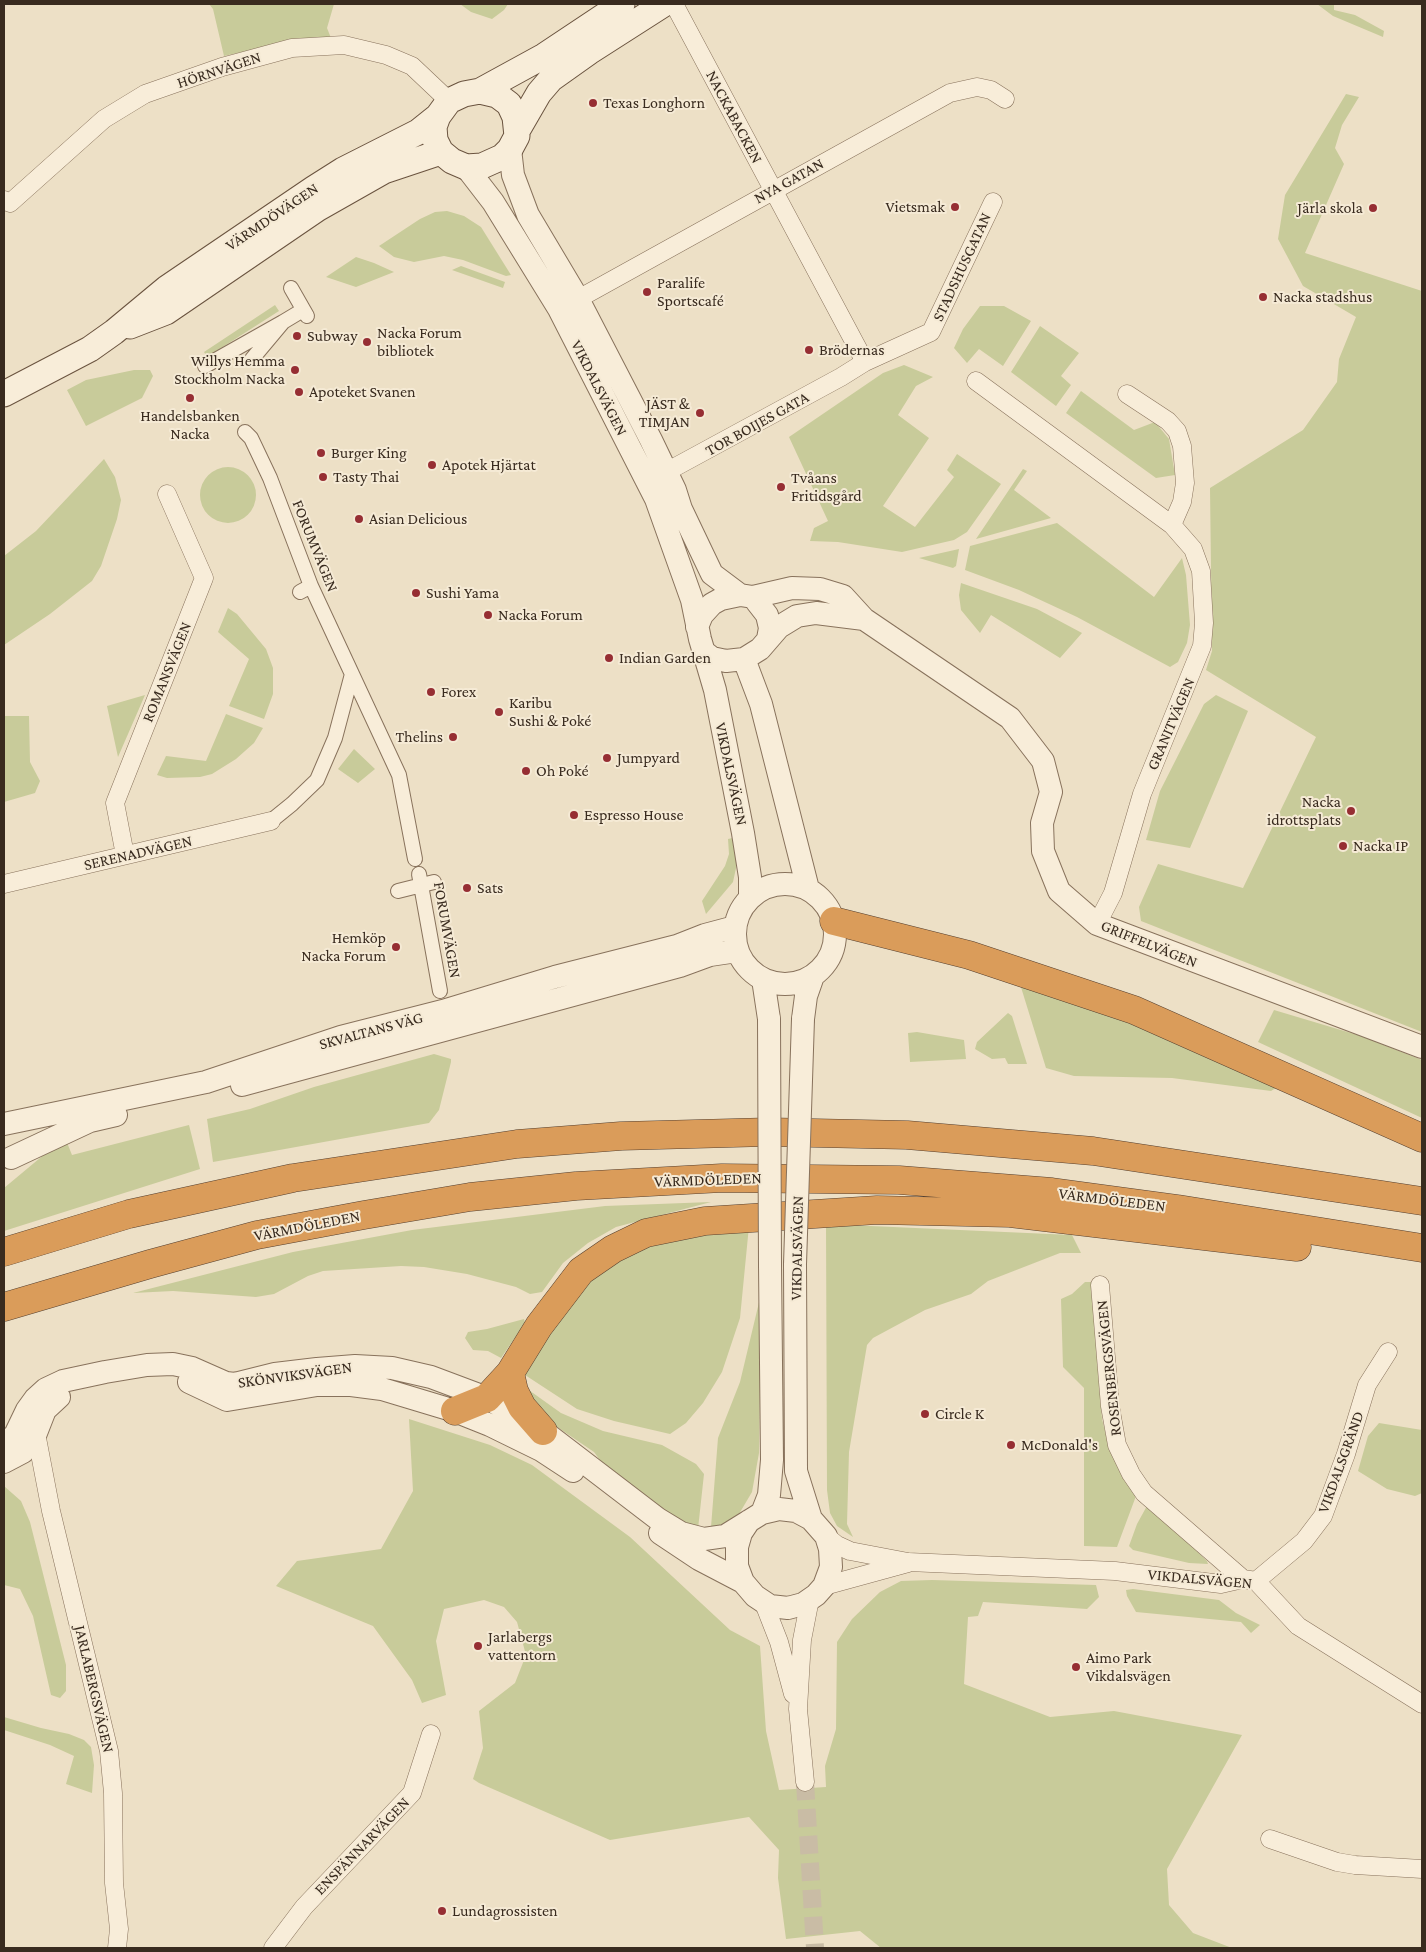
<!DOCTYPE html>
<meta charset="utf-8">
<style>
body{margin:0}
#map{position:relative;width:1426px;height:1952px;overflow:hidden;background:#ede0c6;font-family:"Crimson Pro",serif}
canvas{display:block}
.frame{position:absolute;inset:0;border:5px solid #392b1f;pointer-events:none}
</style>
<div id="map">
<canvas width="1426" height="1952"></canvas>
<div class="frame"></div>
</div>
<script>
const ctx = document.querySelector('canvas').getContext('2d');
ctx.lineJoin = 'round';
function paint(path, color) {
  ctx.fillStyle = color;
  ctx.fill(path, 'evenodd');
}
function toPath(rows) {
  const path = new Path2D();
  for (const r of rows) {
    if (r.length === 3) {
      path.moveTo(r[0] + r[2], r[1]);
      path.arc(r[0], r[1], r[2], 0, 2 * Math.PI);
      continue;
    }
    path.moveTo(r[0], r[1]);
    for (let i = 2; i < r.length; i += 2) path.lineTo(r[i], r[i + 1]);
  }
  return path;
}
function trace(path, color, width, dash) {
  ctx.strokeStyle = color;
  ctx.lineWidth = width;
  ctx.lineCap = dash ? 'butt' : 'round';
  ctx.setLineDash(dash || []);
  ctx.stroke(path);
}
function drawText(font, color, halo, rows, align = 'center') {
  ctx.font = font + ' "Crimson Pro",serif';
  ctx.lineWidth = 4;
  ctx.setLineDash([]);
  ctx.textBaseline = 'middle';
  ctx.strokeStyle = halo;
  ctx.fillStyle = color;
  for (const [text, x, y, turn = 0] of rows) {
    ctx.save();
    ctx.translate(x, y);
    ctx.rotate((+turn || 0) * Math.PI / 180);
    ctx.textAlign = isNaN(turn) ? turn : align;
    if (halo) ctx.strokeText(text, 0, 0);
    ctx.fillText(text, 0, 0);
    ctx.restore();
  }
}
paint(toPath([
 [209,4,334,4,327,28,331,38,265,47,224,56,213,9],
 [460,4,508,4,504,10,492,19,471,12],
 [1317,4,1334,4,1334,10,1355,15,1384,31,1383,37,1333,16],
 [1346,94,1359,97,1342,125,1335,148,1344,164,1305,253,1422,291,1422,1032,1141,921,1139,907,1158,864,1243,888,1316,737,1206,670,1212,651,1210,488,1303,430,1337,382,1339,359,1356,317,1303,286,1278,239,1285,195],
 [447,211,464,216,481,227,511,275,506,276,463,260,444,256,414,262,394,257,379,246,420,219,435,212],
 [356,257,374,263,394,272,356,287,326,277],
 [461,266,505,282,503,288,452,270],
 [275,305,279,311,207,357,204,352],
 [980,306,1004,306,1031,321,1003,366,979,349,967,363,954,348,963,329],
 [1040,326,1079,353,1061,376,1071,385,1056,406,1011,372],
 [904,365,933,377,916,386,898,415,929,438,883,506,915,527,954,477,947,470,957,454,1001,484,967,532,954,540,902,552,838,542,810,541,814,528,828,521,789,437,883,373],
 [134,370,150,370,153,376,142,398,86,426,67,390,86,380],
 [1081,391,1134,430,1155,422,1169,439,1175,475,1156,478,1066,413],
 [104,459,115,477,121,500,117,519,101,566,92,581,50,614,4,645,4,556,36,531],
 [228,495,28],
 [1023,469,1027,471,1014,490,1051,518,976,539],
 [1057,523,1154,597,1182,558,1186,575,1190,625,1187,643,1178,662,1170,667,1077,617,1019,590,965,570,970,546],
 [959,549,956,566,953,568,919,558],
 [961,583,1037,609,1082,633,1060,658,991,615,980,633,961,610,959,595],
 [228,608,237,614,266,649,273,668,273,694,264,719,229,706,249,659,218,632],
 [145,695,118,757,107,706],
 [1216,695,1248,711,1190,848,1146,840,1160,791,1204,704],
 [226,714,263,728,254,743,236,759,212,774,200,777,167,778,157,775,166,756,206,761],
 [4,716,29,716,30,762,40,781,35,793,4,802],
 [354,749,375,769,358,783,338,769],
 [737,837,738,859,733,882,706,914,702,901,725,866,729,854,728,839],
 [1020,984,1126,1020,1276,1088,1271,1091,1172,1078,1074,1076,1046,1068],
 [1274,1010,1361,1036,1422,1060,1422,1118,1258,1042],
 [1008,1013,1012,1016,1027,1064,1008,1064,1005,1058,992,1059,975,1049,977,1042],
 [917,1032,964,1040,966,1059,910,1062,908,1033],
 [434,1054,451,1059,451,1062,439,1110,429,1123,213,1162,207,1119,250,1109,314,1087],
 [189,1125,200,1169,4,1231,4,1188,58,1143,66,1140,72,1155],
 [711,1202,616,1227,588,1243,563,1263,542,1292,530,1294,516,1287,467,1274,424,1267,401,1266,323,1271,308,1276,274,1294,256,1297,173,1291,133,1293,293,1252,412,1230,605,1206],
 [826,1224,1072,1235,1081,1253,1060,1253,988,1281,971,1294,925,1310,873,1338,867,1345,849,1452,847,1524,853,1537,837,1526,830,1513,827,1490],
 [749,1226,740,1318,722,1372,703,1403,686,1423,670,1434,614,1421,577,1409,522,1373,583,1282,622,1256,673,1237],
 [1085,1282,1091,1282,1102,1419,1109,1447,1136,1496,1117,1547,1084,1546,1084,1388,1063,1367,1061,1299,1072,1294],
 [761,1294,759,1453,752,1492,739,1514,728,1523,711,1527,718,1438,740,1382],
 [524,1319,525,1323,501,1358,488,1351,473,1350,465,1338,468,1332,487,1329],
 [519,1383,561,1413,603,1431,662,1445,696,1464,704,1474,698,1529,679,1523,608,1471,594,1452,538,1414],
 [409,1419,490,1445,532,1465,630,1537,730,1630,760,1646,766,1731,779,1790,826,1787,825,1766,836,1729,837,1642,852,1619,880,1592,901,1581,932,1580,1096,1585,1099,1597,1087,1609,983,1602,978,1616,968,1617,964,1684,1050,1717,1114,1711,1242,1735,1167,1869,1169,1905,1193,1933,1232,1948,881,1948,860,1931,786,1939,778,1878,779,1850,749,1817,610,1840,479,1783,473,1779,483,1748,479,1711,515,1683,526,1655,517,1622,504,1607,484,1600,444,1609,436,1641,446,1695,422,1703,412,1680,373,1626,276,1586,297,1561,381,1549,413,1491],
 [1379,1423,1422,1430,1422,1493,1415,1496,1387,1489,1358,1471,1368,1436],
 [4,1486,21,1501,30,1522,66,1665,66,1691,60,1698,51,1695,33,1616,20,1589,4,1585],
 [1148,1504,1207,1561,1208,1564,1189,1563,1133,1550,1129,1546,1137,1524],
 [1133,1589,1219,1600,1236,1613,1260,1625,1251,1633,1241,1622,1136,1612,1127,1596,1126,1590],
 [4,1717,41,1728,69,1734,84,1740,91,1747,94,1765,92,1793,66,1784,74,1756,50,1745,4,1730]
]), '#c8cb9a');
trace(toPath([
 [805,1782,815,1948]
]), '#c9bca5', 18, [18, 9]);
const pedestrian = toPath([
 [291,288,307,316],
 [252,359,283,322,303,310],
 [205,366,283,322],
 [245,432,251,438,270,478,311,586,399,775,415,859],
 [300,592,311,586],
 [271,821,292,804,317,780,335,738,352,674],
 [419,874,440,991],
 [398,891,434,882]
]);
const minor = toPath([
 [674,4,865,362],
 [4,200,10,203,104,119,145,94,222,67,292,48,344,45,386,55,412,66,449,101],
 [578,299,950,93,977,87,991,90,1005,99],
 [976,381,1172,525,1193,549,1201,571,1204,623,1202,646,1142,794,1113,893,1097,924],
 [1127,394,1168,421,1177,431,1182,446,1185,483,1182,502,1172,525],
 [655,478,841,377,865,362,931,332,993,202],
 [125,855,115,803,204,578,167,494],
 [4,884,271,821],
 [1100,1285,1110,1406,1117,1445,1131,1474,1144,1493,1243,1579],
 [36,1433,51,1511,109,1751,113,1793,114,1883,119,1929,117,1948],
 [826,1536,837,1545,850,1551,908,1562,1115,1571,1221,1584,1243,1579,1256,1581,1298,1626,1422,1704],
 [1256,1581,1304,1541,1323,1516,1346,1454,1367,1385,1388,1352],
 [824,1586,908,1563],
 [763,1601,779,1642,793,1694],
 [805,1782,798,1709,802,1640,810,1599],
 [1270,1839,1337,1862,1355,1865,1422,1869],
 [273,1948,304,1907,412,1793,431,1734]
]);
const tertiary = toPath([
 [510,149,513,175,528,215,578,299,651,440,675,490,681,509,712,574,740,595],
 [466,167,493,202,559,309,656,499,692,600,700,639,715,690,743,833,750,877,750,898],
 [753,597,792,588,820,589,843,596,864,619,1010,718,1043,761,1051,792,1042,823,1043,851,1059,891,1097,924,1422,1047],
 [697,627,702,615,712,604,721,599,740,595,753,597,767,615,770,628,768,639],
 [703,651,712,658,726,661,744,659,760,649,779,627,797,616,816,613,864,619],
 [744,659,761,704,808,889],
 [785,934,50],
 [763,979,769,1019],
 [803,1019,806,996,813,976],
 [242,1085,680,966,710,955,737,951],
 [4,1124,206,1082,341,1037,443,1011,555,977,677,946,705,935,735,927],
 [11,1158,90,1121,116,1115],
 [795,1264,796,1471,811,1519],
 [189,1382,227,1400,317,1385,351,1385,382,1389,455,1411,490,1425,541,1450,573,1471],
 [4,1444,15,1435,27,1410,35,1399,46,1389,63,1381,105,1372,147,1365,173,1364,192,1368,226,1383,235,1384,275,1374,317,1369,355,1366,392,1368,431,1377,487,1398,543,1431,658,1519,681,1533,704,1539,725,1536,762,1513,779,1509,796,1511,811,1519,826,1536,830,1549,831,1567,824,1586,816,1595,803,1604,788,1608,770,1606,755,1596,743,1582,737,1566,737,1547,741,1533,749,1521],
 [4,1462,23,1452,36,1433,45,1410,59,1397],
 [762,1513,769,1495,772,1460,770,1265],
 [660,1533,699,1559,743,1582]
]);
const secondary = toPath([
 [480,91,497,95,509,104,515,117,517,136,510,149,502,157,482,166,466,167,452,161,441,152,435,140,434,127,438,116,449,101,464,94,480,91],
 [480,91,544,56,622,4],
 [517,131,539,93,551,79,589,52,664,4],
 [130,326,166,312,317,209,384,171,441,152],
 [4,394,90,349,114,332,167,288,313,189,343,170,418,132,438,116]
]);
const motorway = toPath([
 [834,921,969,955,1134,1010,1422,1138],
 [4,1252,129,1214,293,1178,517,1144,621,1136,769,1132,907,1135,1093,1151,1422,1201],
 [4,1307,150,1264,257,1235,364,1215,470,1197,576,1186,722,1178,899,1180,1052,1192,1178,1209,1422,1248],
 [455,1411,487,1398,510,1373],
 [543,1431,522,1407,514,1391,510,1373,539,1326,581,1271,613,1249,646,1233,705,1221,877,1210,1010,1213,1297,1247]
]);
trace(pedestrian, '#88725c', 16);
trace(minor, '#88725c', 19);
trace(tertiary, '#88725c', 24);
trace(secondary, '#6a533f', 27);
trace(motorway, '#564030', 29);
trace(pedestrian, '#f8edd9', 14);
trace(minor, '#f8edd9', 18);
trace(tertiary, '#f8edd9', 22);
trace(secondary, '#f8edd9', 25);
trace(motorway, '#da9c5a', 28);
const tertiaryBridge = toPath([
 [769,1019,770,1265],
 [795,1264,803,1019]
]);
trace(tertiaryBridge, '#88725c', 24, []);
trace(tertiaryBridge, '#f8edd9', 22);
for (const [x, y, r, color] of [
 [593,103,5,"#962e33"],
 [955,207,5,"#962e33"],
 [1373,208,5,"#962e33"],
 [647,292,5,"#962e33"],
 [1263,297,5,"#962e33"],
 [297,336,5,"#962e33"],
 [367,342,5,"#962e33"],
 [809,350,5,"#962e33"],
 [295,370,5,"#962e33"],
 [299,392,5,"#962e33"],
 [190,398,5,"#962e33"],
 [700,413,5,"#962e33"],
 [321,453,5,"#962e33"],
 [432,465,5,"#962e33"],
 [323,477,5,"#962e33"],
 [781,487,5,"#962e33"],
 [359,519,5,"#962e33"],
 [416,593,5,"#962e33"],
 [488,615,5,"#962e33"],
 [609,658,5,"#962e33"],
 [431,692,5,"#962e33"],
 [499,712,5,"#962e33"],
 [453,737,5,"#962e33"],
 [607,758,5,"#962e33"],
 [526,771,5,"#962e33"],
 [1351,811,5,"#962e33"],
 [574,815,5,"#962e33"],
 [1343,846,5,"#962e33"],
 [467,888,5,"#962e33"],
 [396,947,5,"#962e33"],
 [925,1414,5,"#962e33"],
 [1011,1445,5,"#962e33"],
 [478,1646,5,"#962e33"],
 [1076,1667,5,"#962e33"],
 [442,1911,5,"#962e33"]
]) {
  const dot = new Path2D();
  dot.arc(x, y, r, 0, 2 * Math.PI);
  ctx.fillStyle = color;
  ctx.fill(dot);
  trace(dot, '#f5ead5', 2);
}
drawText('16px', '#392b1f', '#f5ead5', [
 ["HÖRNVÄGEN",219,70,-18],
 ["NACKABACKEN",734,117,62],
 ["NYA GATAN",789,181,-29],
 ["VÄRMDÖVÄGEN",272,217,-34],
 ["STADSHUSGATAN",962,267,-65],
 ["VIKDALSVÄGEN",599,388,63],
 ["TOR BOIJES GATA",757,424,-29],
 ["FORUMVÄGEN",315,546,68],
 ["ROMANSVÄGEN",167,672,-68],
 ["GRANITVÄGEN",1171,724,-67],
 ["VIKDALSVÄGEN",731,774,78],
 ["SERENADVÄGEN",138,853,-13],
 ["FORUMVÄGEN",447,930,80],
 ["GRIFFELVÄGEN",1149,944,22],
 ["SKVALTANS VÄG",371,1031,-15],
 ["VÄRMDÖLEDEN",708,1180,-2],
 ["VÄRMDÖLEDEN",1112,1200,7],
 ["VÄRMDÖLEDEN",307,1226,-11],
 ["VIKDALSVÄGEN",797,1248,-89],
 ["ROSENBERGSVÄGEN",1109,1368,-96],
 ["SKÖNVIKSVÄGEN",295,1375,-8],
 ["VIKDALSGRÄND",1341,1462,-70],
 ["VIKDALSVÄGEN",1200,1579,5],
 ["JARLABERGSVÄGEN",94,1689,77],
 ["ENSPÄNNARVÄGEN",362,1846,-46]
]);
drawText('16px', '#392b1f', '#f5ead5', [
 ["Texas Longhorn",603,103],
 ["Vietsmak",945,207,"right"],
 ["Järla skola",1363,208,"right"],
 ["Paralife",657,283],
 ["Sportscafé",657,301],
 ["Nacka stadshus",1273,297],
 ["Nacka Forum",377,333],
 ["bibliotek",377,351],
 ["Subway",307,336],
 ["Brödernas",819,350],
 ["Willys Hemma",285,361,"right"],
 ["Stockholm Nacka",285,379,"right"],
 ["Apoteket Svanen",309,392],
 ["JÄST &",690,404,"right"],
 ["TIMJAN",690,422,"right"],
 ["Handelsbanken",190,416,"center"],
 ["Nacka",190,434,"center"],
 ["Burger King",331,453],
 ["Apotek Hjärtat",442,465],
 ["Tasty Thai",333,477],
 ["Tvåans",791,478],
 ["Fritidsgård",791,496],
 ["Asian Delicious",369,519],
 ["Sushi Yama",426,593],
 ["Nacka Forum",498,615],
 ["Indian Garden",619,658],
 ["Forex",441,692],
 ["Karibu",509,703],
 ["Sushi & Poké",509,721],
 ["Thelins",443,737,"right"],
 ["Jumpyard",617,758],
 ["Oh Poké",536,771],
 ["Nacka",1341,802,"right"],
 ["idrottsplats",1341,820,"right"],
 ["Espresso House",584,815],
 ["Nacka IP",1353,846],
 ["Sats",477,888],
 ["Hemköp",386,938,"right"],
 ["Nacka Forum",386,956,"right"],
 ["Circle K",935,1414],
 ["McDonald's",1021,1445],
 ["Jarlabergs",488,1637],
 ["vattentorn",488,1655],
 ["Aimo Park",1086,1658],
 ["Vikdalsvägen",1086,1676],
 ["Lundagrossisten",452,1911]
], 'left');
</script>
